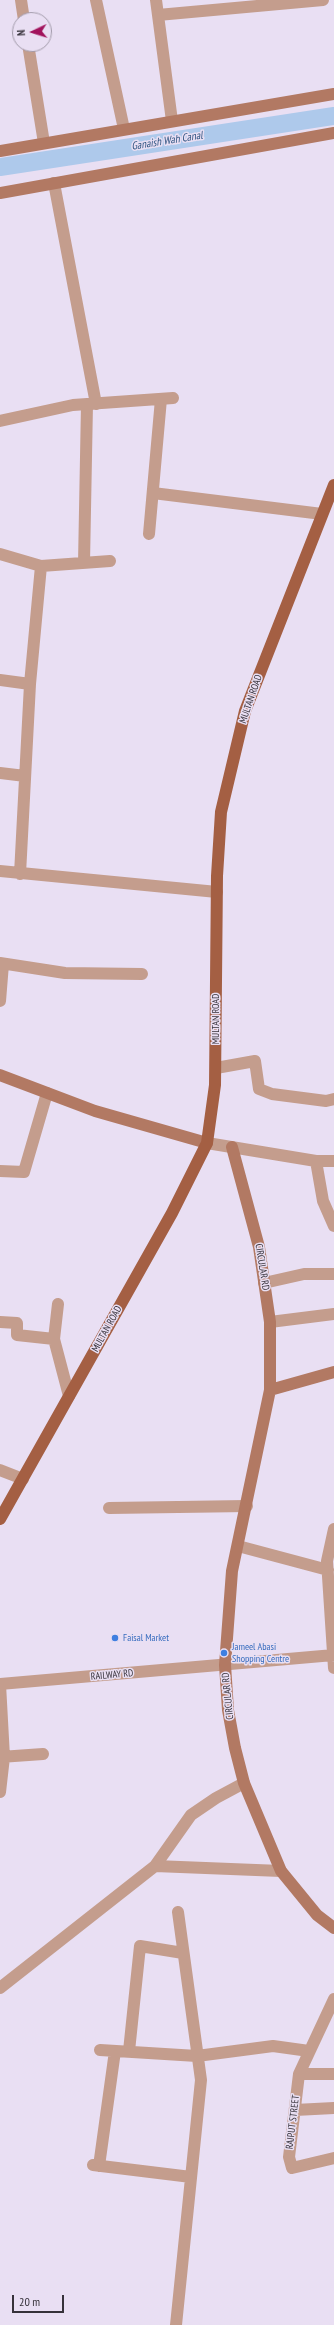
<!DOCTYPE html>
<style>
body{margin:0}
#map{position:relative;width:334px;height:2325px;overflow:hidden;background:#e9dff3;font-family:"PT Sans Narrow",sans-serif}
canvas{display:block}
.north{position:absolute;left:12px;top:12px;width:40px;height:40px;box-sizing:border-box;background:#e9dff3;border:1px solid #a19aa9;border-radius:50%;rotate:266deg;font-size:11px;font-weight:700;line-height:16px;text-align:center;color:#36323a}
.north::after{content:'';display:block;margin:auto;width:14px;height:18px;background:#a1135c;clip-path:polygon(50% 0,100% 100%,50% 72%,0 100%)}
.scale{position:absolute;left:12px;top:2295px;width:52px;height:18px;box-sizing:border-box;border:2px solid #36323a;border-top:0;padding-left:5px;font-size:12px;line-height:14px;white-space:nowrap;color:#36323a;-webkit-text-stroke:3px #e9dff3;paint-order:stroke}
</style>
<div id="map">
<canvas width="334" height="2325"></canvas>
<div class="north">N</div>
<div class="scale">20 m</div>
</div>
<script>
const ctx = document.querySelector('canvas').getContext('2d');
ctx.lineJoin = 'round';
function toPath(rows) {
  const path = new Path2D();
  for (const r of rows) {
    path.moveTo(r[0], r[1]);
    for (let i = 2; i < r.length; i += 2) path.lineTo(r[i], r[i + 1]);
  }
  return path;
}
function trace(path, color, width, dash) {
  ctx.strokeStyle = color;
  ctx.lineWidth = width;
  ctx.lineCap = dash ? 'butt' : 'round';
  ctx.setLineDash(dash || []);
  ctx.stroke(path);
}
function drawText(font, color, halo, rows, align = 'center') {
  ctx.font = font + ' "PT Sans Narrow",sans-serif';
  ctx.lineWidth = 3;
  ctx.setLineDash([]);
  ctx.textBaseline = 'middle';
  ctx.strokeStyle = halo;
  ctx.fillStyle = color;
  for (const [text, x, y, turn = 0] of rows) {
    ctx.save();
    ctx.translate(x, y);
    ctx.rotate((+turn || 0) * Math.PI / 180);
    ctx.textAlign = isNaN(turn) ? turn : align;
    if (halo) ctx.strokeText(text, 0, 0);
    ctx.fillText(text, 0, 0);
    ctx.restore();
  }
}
trace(toPath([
 [0,167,334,116]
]), '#aec9eb', 18);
trace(toPath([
 [21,0,24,20],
 [96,0,124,129],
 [156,0,172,121],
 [158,15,323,0],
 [28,44,44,143],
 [54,183,96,404],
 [0,421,73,405,173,398],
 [153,493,322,514],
 [149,534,161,399],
 [0,554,41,566,110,561],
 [84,563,87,404],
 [0,680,30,684],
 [0,773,25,776],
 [0,871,217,892],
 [20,874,30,684,41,566],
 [0,963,65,973,142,974],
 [0,1001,3,964],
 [216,1068,255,1061,259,1089,272,1094,326,1101,334,1099],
 [207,1143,316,1161,334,1161],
 [316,1161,323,1201,334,1226],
 [0,1171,24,1172,47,1093],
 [264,1283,304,1274,334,1274],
 [58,1304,54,1339,69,1396],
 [0,1322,17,1323,17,1335,54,1339],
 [270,1322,334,1314],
 [0,1470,23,1479],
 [109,1508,247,1506],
 [334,1529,327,1561,334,1668],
 [238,1546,328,1570],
 [0,1684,334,1655],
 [0,1757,43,1754],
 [0,1792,4,1757,0,1684],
 [155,1866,191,1815,216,1798,244,1783],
 [0,1988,155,1866,281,1871],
 [334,1999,299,2074,289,2157,292,2168,334,2158],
 [100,2050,197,2056,273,2046,309,2051],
 [129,2051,140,1946,183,1953],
 [299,2074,334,2074],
 [295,2110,334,2108],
 [93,2165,191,2177],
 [99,2166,115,2051],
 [176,2325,201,2080,178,1912]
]), '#c49d8d', 12);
trace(toPath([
 [0,151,334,94],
 [0,193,334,133],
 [0,1075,95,1111,207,1143],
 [232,1147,259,1247,270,1322,270,1390,232,1571,225,1665,228,1710,235,1748,244,1783,281,1871,317,1915,334,1928],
 [270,1390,334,1372]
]), '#b27963', 12);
trace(toPath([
 [0,1519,172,1213,207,1143,215,1085,217,876,221,812,245,711,334,485]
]), '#a45f43', 12);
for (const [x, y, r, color] of [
 [115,1638,4,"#3f7fe0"],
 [224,1653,4,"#3f7fe0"]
]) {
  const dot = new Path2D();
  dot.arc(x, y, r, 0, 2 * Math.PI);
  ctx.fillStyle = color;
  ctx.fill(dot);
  trace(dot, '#e9dff3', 1.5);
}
drawText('10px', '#36323a', '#e9dff3', [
 ["MULTAN ROAD",251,699,-71],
 ["MULTAN ROAD",216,1019,-90],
 ["CIRCULAR RD",262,1267,81],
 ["MULTAN ROAD",107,1329,-61],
 ["RAILWAY RD",112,1675,-5],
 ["CIRCULAR RD",228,1696,-96],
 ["RAJPUT STREET",293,2122,-83]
]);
drawText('10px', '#366cbe', '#e9dff3', [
 ["Faisal Market",123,1638],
 ["Jameel Abasi",232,1647],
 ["Shopping Centre",232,1659]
], 'left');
drawText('italic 11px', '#2d5380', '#e9dff3', [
 ["Ganaish Wah Canal",167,141,-9]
]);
</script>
